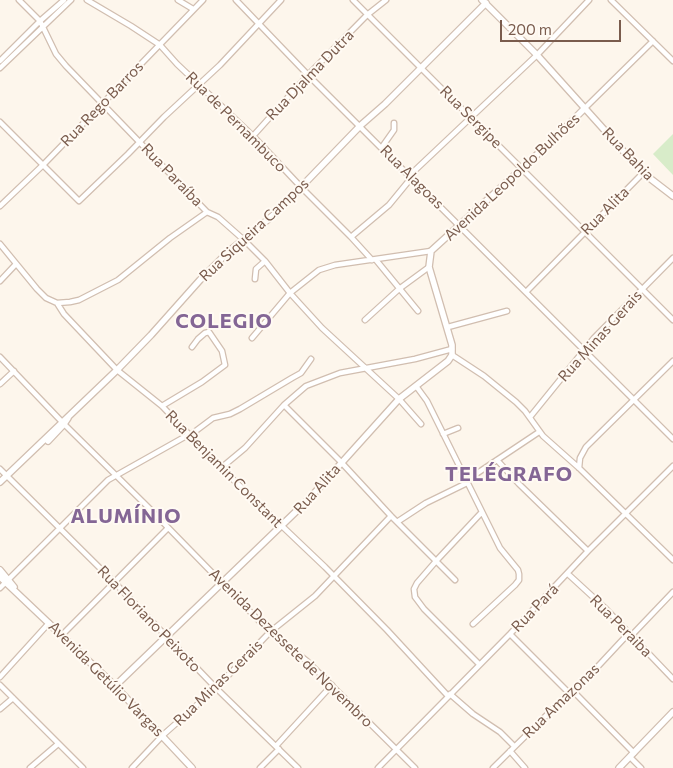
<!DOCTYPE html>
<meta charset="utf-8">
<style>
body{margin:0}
#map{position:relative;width:673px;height:768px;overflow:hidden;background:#fdf6ec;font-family:Commissioner,sans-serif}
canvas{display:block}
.scale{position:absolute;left:500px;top:20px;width:121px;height:22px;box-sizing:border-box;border:2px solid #7a5c4d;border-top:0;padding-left:6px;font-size:15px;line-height:18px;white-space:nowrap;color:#7a5c4d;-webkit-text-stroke:4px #fffaf3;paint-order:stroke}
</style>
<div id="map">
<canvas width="673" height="768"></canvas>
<div class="scale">200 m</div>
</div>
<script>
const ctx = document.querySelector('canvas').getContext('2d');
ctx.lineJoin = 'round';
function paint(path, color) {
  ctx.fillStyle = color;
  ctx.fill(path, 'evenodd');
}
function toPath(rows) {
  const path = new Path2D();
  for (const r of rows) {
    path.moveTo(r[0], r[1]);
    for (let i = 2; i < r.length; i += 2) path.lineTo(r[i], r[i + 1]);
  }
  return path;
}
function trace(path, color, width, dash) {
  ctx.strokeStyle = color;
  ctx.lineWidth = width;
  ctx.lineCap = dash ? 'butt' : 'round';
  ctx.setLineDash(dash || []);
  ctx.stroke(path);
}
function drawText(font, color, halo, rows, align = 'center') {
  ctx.font = font + ' Commissioner,sans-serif';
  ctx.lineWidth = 4;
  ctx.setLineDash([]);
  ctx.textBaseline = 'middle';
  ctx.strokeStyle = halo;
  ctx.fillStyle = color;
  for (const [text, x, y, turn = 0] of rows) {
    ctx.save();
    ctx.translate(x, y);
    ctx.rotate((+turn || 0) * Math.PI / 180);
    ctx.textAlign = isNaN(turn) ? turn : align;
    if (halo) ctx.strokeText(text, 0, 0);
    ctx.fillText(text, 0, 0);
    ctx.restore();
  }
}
paint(toPath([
 [673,134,673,175,653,154]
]), '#d8ecc9');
const minor = toPath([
 [19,0,40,21,56,54,66,66,207,212,218,217,244,240,265,261,290,293,322,328,399,399,421,424],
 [87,0,131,26,160,45,177,64,253,136,301,187,351,237,372,260],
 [178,0,193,9],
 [236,0,308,75,673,439],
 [353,0,673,320],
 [611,0,673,61],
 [0,61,40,21,64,0],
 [0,68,71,0],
 [585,108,653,41],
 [0,122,79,201,128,154,164,117,220,65,281,0],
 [253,136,308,75,367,15,386,0],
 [382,147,394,130,394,123],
 [410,175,537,55,589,0],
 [0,206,43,165,203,0],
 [351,237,389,205,412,177],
 [0,244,37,289,46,298,57,303,64,314,117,370,162,406,221,468,325,567,387,630,448,696],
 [376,260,418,311],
 [255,279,256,269,265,261],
 [0,281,16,264],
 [526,292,643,173],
 [57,303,70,302,79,300,118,280,170,238,207,212],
 [365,320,399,289,429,267],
 [448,327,507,311],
 [252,338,290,293,319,270,335,265,431,251],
 [452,355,484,376,516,402,525,411,543,436,579,468,673,560],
 [0,357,64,424,148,507,270,632,307,661,415,768],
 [0,384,14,371],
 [416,386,427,401,500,548,518,570,519,574,519,580,515,585,473,624],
 [284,405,341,462,391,516,455,580],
 [162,406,202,382,225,365,222,351,209,332,205,333,198,339,192,347],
 [530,417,594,338,673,258],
 [443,434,458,428],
 [189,436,213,418,230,414,240,409,292,378,301,373,311,359],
 [497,460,519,484,588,551],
 [221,468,245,448,284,405,306,386,340,373,415,359,452,349],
 [579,468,580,458,586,447,673,361],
 [0,469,114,582,216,688,298,768],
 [467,480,539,432],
 [397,522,426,503,467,483],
 [568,574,605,608,673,679],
 [0,588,108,480,188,435],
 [510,634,569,693],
 [62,635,168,528],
 [631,636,673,592],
 [479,664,424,609,415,597,414,589,417,583,437,560,482,512],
 [0,677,49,623],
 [0,685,83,768],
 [574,692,634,753],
 [450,694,473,714,500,732,514,746],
 [0,709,13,698],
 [276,746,332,685],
 [510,751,525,768],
 [630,757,641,768],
 [30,768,58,744],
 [132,768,163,735,216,688,270,632,315,596,391,516],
 [260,768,279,749],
 [378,768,510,634,588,551,673,466],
 [493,768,569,693,574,692,629,633]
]);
const tertiary = toPath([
 [482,0,537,55,643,173,673,196],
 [48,441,64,424,68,418],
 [0,482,117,370,151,335,200,280,228,252,276,213,361,125,385,104,486,3],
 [0,570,14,587],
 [0,577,115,686,192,768],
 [115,686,309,499,399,399,448,361,452,355,452,345,429,267,431,251,552,141,585,108],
 [619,768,673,712]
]);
trace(minor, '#d1beb0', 7);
trace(tertiary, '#d1beb0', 8);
trace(minor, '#fff', 4.5);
trace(tertiary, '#fff', 5.5);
drawText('15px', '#7a5c4d', '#fffaf3', [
 ["Rua Djalma Dutra",310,75,-46],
 ["Rua Rego Barros",102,104,-46],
 ["Rua Sergipe",471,117,45],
 ["Rua de Pernambuco",236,122,45],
 ["Rua Bahia",628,154,46],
 ["Rua Paraíba",172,175,46],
 ["Rua Alagoas",412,177,45],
 ["Avenida Leopoldo Bulhões",512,177,-43],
 ["Rua Alita",605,211,-45],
 ["Rua Siqueira Campos",254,230,-43],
 ["Rua Minas Gerais",600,336,-48],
 ["Rua Benjamin Constant",224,469,45],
 ["Rua Alita",317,489,-48],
 ["Rua Pará",535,608,-46],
 ["Rua Floriano Peixoto",149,619,46],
 ["Rua Peraiba",621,626,45],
 ["Avenida Dezessete de Novembro",291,648,44],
 ["Avenida Getúlio Vargas",106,679,45],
 ["Rua Minas Gerais",218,683,-44],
 ["Rua Amazonas",561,701,-44]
]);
ctx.letterSpacing = '1px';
drawText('bold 20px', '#846695', '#fffaf3', [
 ["COLEGIO",224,321],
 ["TELÉGRAFO",509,474],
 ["ALUMÍNIO",126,516]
]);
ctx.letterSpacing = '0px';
</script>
